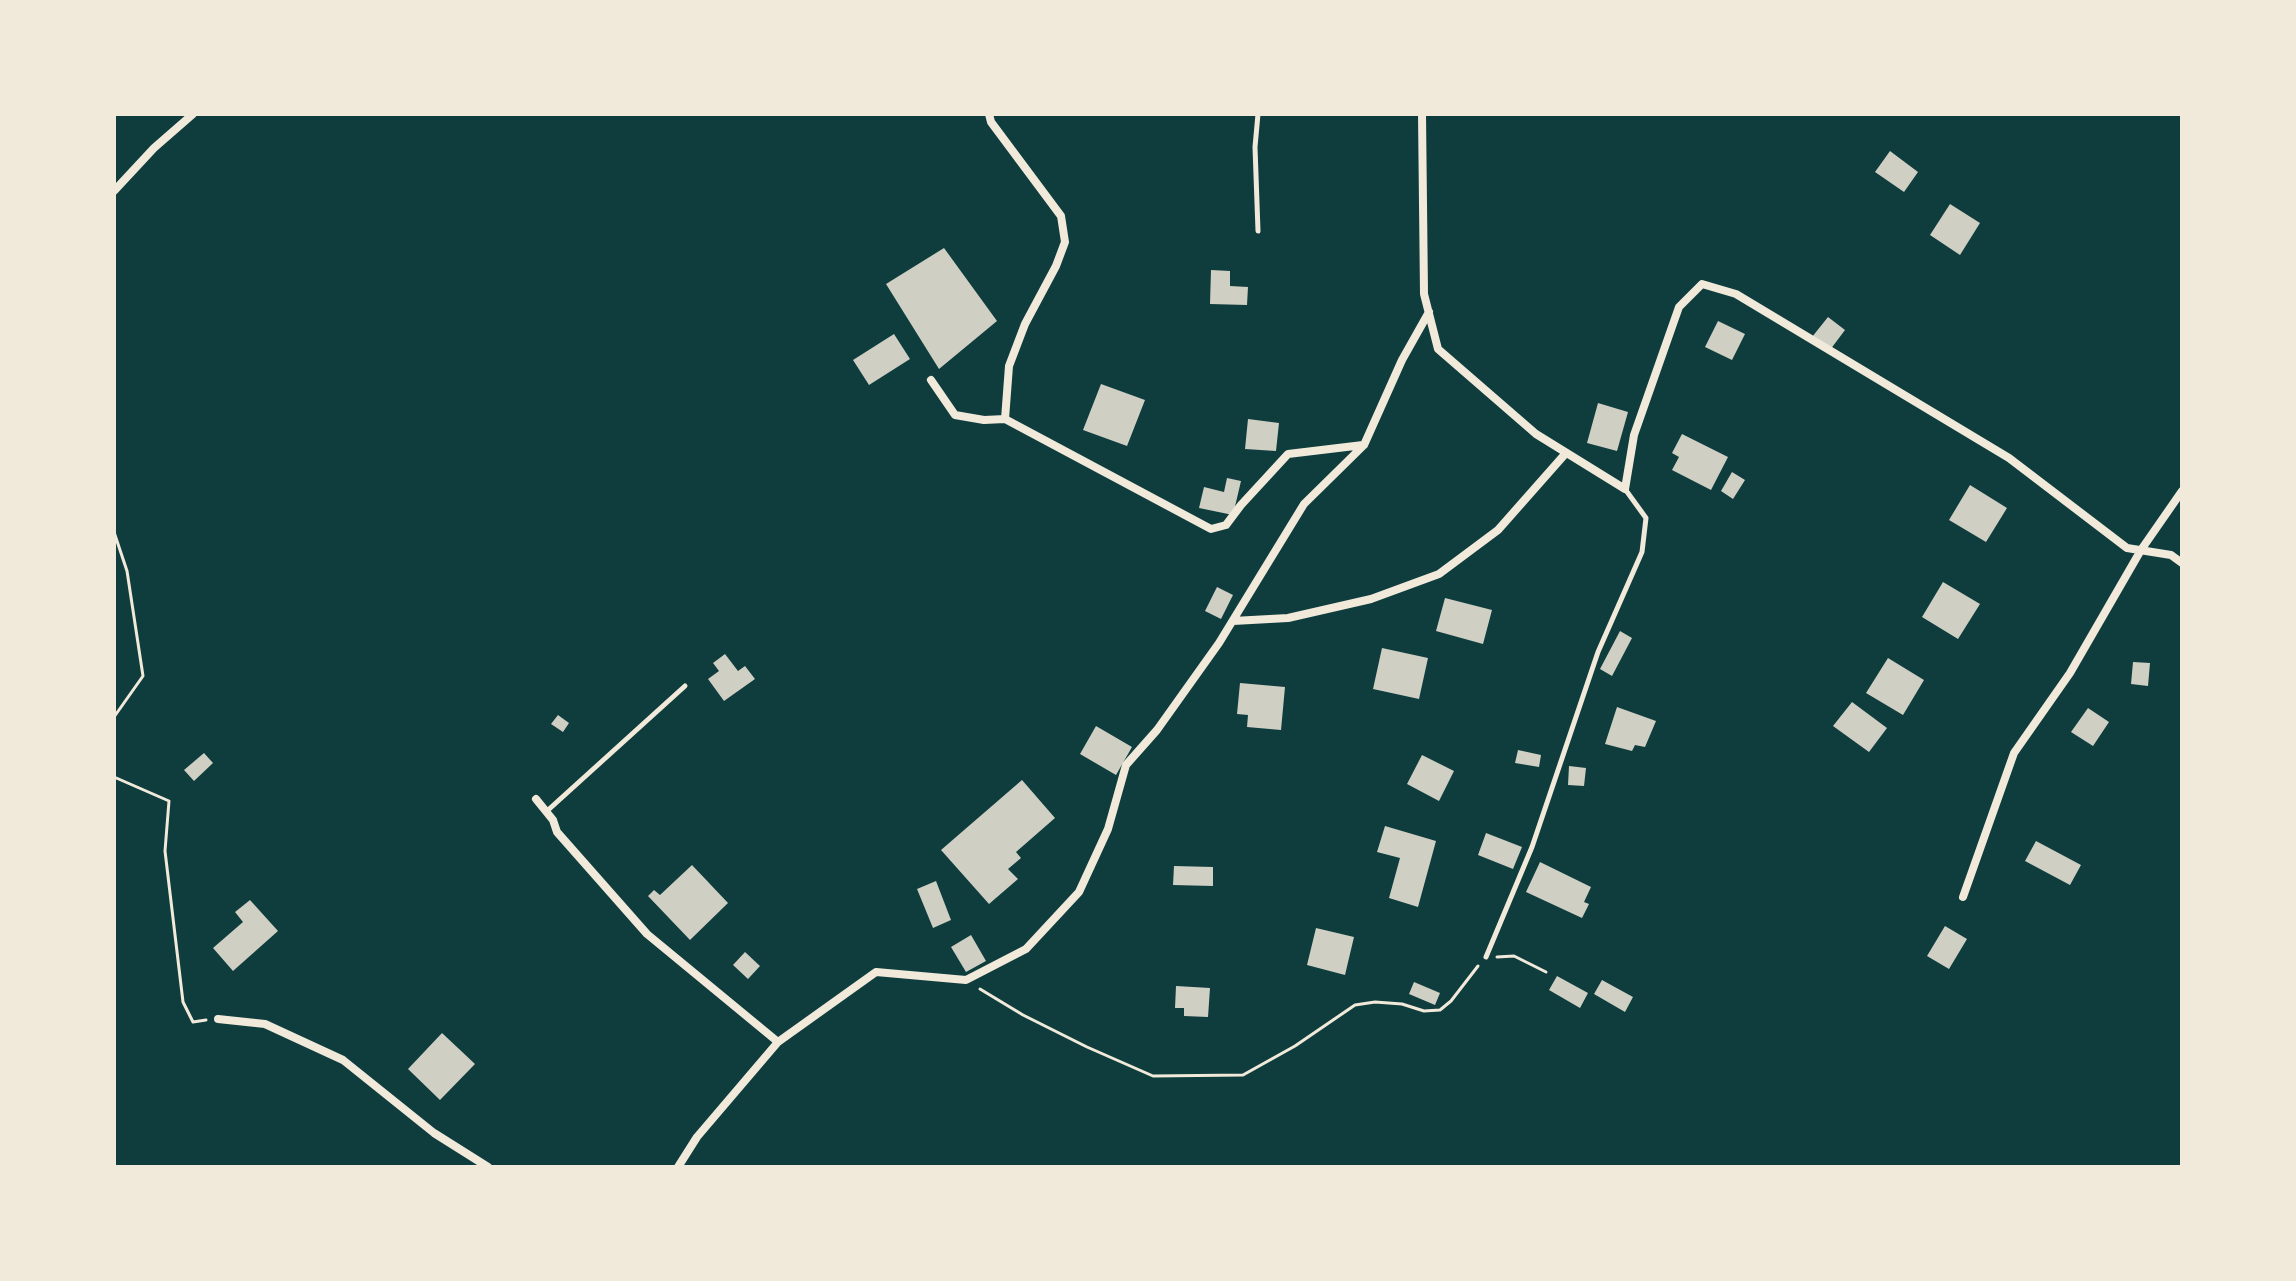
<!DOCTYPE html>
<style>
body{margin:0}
#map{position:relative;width:2296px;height:1281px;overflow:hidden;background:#0f3d3e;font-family:"Roboto Condensed",sans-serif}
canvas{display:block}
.frame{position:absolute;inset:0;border:116px solid #f1e9da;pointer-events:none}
</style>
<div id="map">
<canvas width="2296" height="1281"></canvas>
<div class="frame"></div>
</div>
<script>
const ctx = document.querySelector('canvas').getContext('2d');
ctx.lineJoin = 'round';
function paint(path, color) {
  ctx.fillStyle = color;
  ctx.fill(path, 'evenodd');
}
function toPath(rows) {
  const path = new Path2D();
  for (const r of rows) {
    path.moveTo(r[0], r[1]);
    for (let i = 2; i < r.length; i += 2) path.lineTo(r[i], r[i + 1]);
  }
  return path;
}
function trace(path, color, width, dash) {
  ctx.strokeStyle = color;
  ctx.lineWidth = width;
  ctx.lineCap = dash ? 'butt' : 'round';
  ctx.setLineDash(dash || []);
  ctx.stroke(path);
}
paint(toPath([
 [1890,151,1918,172,1904,192,1875,172],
 [1950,204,1980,223,1960,255,1930,235],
 [944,248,997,321,939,369,886,284],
 [1211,270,1230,271,1230,286,1248,287,1247,305,1210,304],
 [1828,317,1845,330,1830,350,1812,337],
 [1718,321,1745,334,1732,360,1705,347],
 [894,334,910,359,869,385,853,360],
 [1101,384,1145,400,1127,446,1083,430],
 [1598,403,1628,412,1617,451,1587,443],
 [1248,419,1279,423,1276,451,1245,449],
 [1682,434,1728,457,1711,490,1672,470,1679,457,1672,453],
 [1732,472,1745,480,1733,499,1721,491],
 [1227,478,1241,481,1233,515,1199,508,1204,487,1224,492],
 [1970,485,2007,508,1986,542,1949,520],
 [1943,582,1980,604,1958,639,1922,617],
 [1217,587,1233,595,1221,619,1205,611],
 [1445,598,1492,610,1483,644,1436,631],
 [1620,631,1632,638,1612,676,1600,669],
 [1382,648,1428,658,1419,699,1373,689],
 [725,654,738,671,745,666,755,679,724,701,708,679,719,671,713,663],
 [1888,658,1924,680,1903,715,1866,693],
 [2133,662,2150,663,2148,686,2131,684],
 [1240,683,1285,687,1281,730,1247,727,1248,715,1237,714],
 [1852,702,1887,728,1869,752,1833,726],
 [1617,707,1656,721,1645,747,1635,745,1632,751,1605,744],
 [2088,708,2109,722,2093,746,2071,732],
 [558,715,569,723,563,732,551,724],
 [1096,726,1132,747,1116,775,1080,754],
 [1518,750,1541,755,1539,767,1515,763],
 [204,753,213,763,194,781,184,770],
 [1422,755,1454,771,1439,801,1407,784],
 [1569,766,1586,768,1584,786,1568,785],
 [1022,780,1055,818,1016,852,1021,858,1008,869,1018,879,989,904,941,850],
 [1385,826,1436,841,1418,907,1389,898,1400,858,1377,852],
 [1486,833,1522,847,1513,869,1478,855],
 [2036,841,2081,865,2070,885,2025,861],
 [1540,862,1591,887,1584,902,1589,904,1582,918,1526,892],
 [692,865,728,903,690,940,648,896,654,890,660,895],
 [1174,866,1213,867,1213,886,1173,885],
 [936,881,951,920,933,928,917,889],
 [250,900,278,931,233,971,213,948,243,922,235,912],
 [1945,926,1967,939,1949,969,1927,956],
 [1316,928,1354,937,1345,975,1307,965],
 [971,935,986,961,966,972,951,947],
 [745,952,760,966,748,979,733,965],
 [1557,976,1588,993,1580,1008,1549,990],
 [1602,980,1633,997,1625,1012,1594,994],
 [1414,982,1440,993,1435,1005,1409,994],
 [1176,986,1210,988,1208,1017,1184,1016,1184,1008,1175,1008],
 [442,1033,475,1064,440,1100,408,1069]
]), '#cfcfc3');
trace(toPath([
 [114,532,127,571,143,676,114,717],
 [114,777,169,801,165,851,183,1002,193,1022,206,1020],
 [1497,957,1514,956,1546,972],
 [980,989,1023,1015,1087,1047,1153,1076,1243,1075,1295,1046,1355,1005,1375,1002,1402,1004,1424,1011,1440,1010,1451,1001,1478,966]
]), '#f1e9da', 3);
trace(toPath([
 [1258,231,1255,147,1258,114],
 [547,811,685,686],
 [1486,957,1532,847,1598,652,1642,552,1646,518,1625,489]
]), '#f1e9da', 5);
trace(toPath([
 [989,114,991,122,1061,216,1065,242,1056,266,1025,324,1009,366,1005,419],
 [1422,114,1424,294,1438,349,1536,434,1625,489,1634,435,1679,307,1702,284,1736,294,2009,458,2127,548,2171,555,2182,563],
 [114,191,154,148,193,114],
 [931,380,955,415,984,420,1005,419,1211,529,1226,525,1241,505,1288,454,1363,445],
 [1233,621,1288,618,1371,599,1439,574,1498,530,1566,453],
 [536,799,553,820,557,832,647,934,778,1042],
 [1963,897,2014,753,2070,673,2141,550,2182,491],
 [218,1019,265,1024,343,1060,434,1133,488,1167],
 [678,1167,697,1137,778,1042,876,972,966,980,1026,949,1079,892,1108,829,1126,765,1157,730,1219,643,1304,504,1364,445,1402,360,1429,312]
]), '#f1e9da', 8);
</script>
